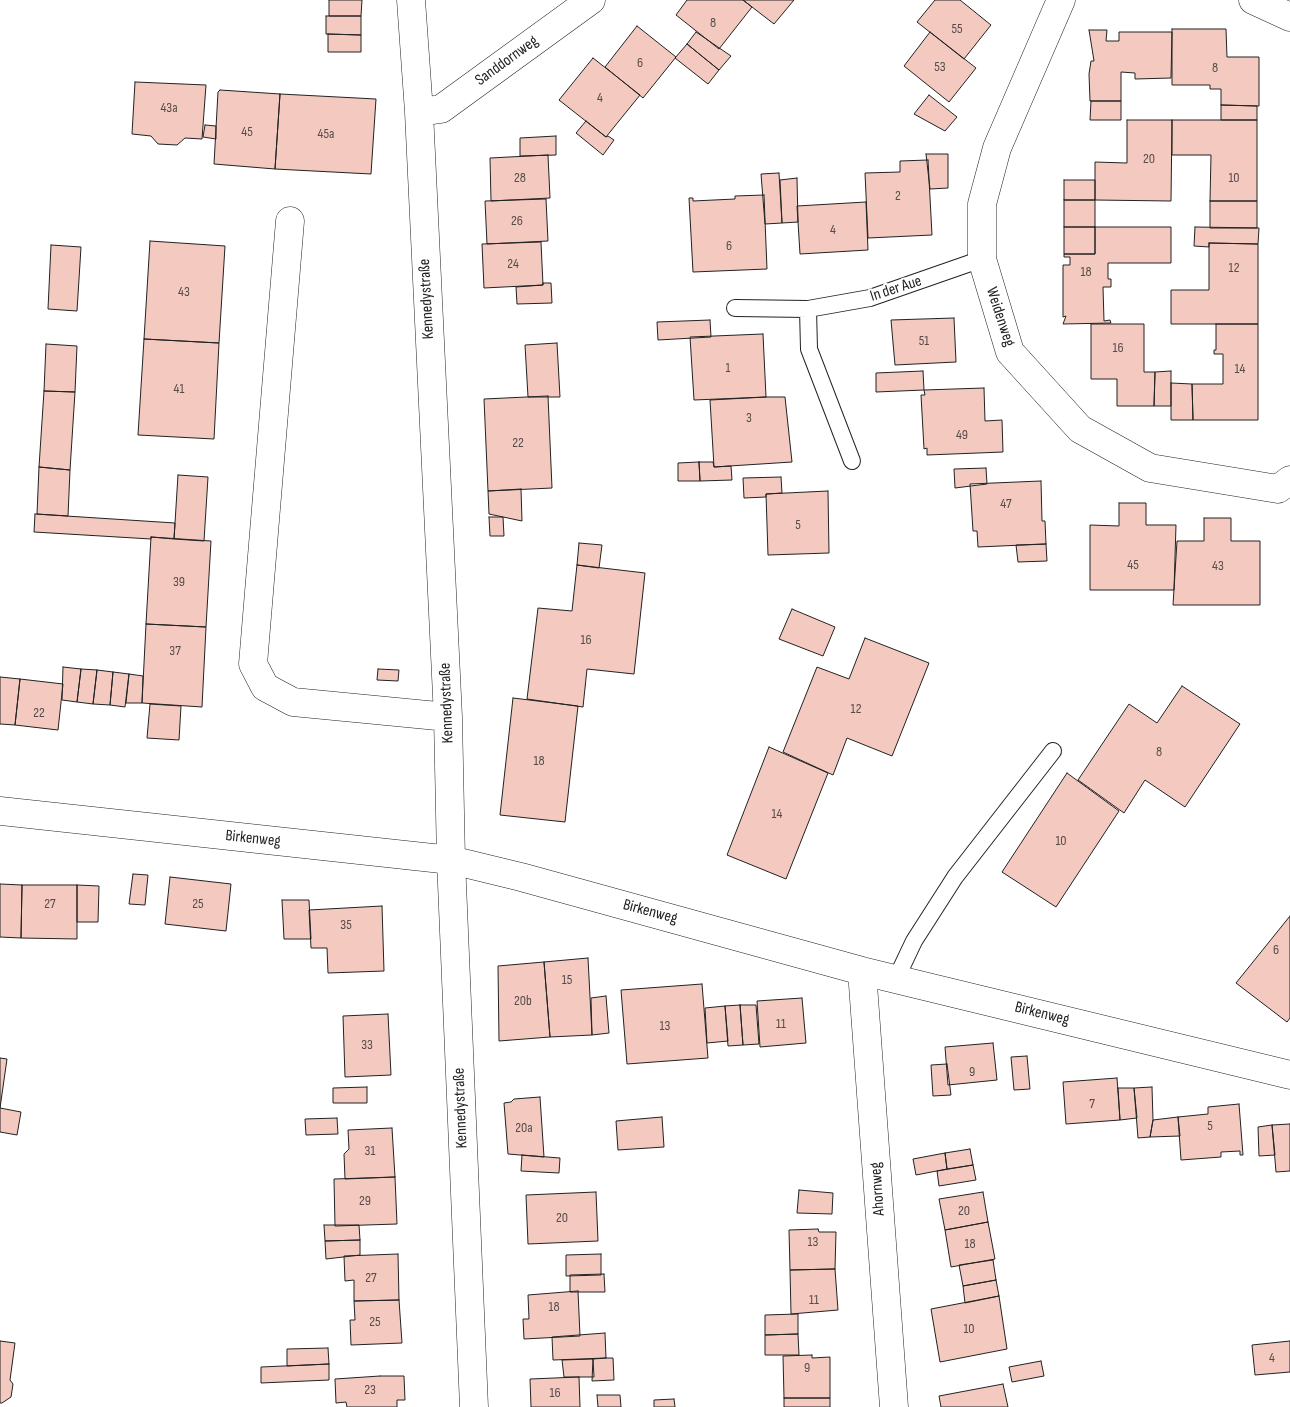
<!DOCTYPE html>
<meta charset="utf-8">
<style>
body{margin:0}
canvas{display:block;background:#fff}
</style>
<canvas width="1290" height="1407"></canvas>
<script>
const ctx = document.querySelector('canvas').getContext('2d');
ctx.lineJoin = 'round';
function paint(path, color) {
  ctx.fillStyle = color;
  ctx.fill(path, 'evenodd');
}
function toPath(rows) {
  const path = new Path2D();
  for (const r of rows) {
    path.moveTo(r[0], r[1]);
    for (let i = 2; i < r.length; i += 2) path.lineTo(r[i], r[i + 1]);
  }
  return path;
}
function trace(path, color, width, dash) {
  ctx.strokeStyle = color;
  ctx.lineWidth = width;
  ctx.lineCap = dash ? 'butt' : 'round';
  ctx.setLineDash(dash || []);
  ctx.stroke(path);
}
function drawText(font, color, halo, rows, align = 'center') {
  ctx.font = font + ' "Sofia Sans Condensed",sans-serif';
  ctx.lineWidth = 4;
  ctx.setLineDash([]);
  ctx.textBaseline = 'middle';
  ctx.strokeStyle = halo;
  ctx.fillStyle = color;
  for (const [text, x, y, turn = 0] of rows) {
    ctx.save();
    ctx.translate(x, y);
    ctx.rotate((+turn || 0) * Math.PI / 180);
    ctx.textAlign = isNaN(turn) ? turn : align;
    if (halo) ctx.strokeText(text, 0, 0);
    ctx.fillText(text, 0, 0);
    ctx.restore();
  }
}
const building = toPath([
 [329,0,362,0,361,16,329,16,329,0],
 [687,0,743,0,752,7,719,49,676,15,687,0],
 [743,0,794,0,774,24,743,0],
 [935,0,960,0,991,25,964,59,917,22,935,0],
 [326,16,361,16,361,35,326,34,326,16],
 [637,26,676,57,643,98,605,67,637,26],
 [1172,29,1226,29,1227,57,1259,57,1259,106,1221,105,1221,89,1210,89,1210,85,1172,85,1172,29],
 [1089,30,1107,30,1106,41,1119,41,1119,32,1172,32,1171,78,1135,79,1135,73,1121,72,1121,101,1090,101,1089,74,1091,61,1094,61,1089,30],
 [696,32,731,56,719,70,687,44,696,32],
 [930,32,976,68,949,102,904,66,930,32],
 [328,34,361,35,361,52,328,52,328,34],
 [687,44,719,70,708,84,675,58,687,44],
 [593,58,640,95,606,137,559,100,593,58],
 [135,82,206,85,202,139,185,138,177,145,158,144,151,136,132,134,135,82],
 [220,90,280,94,275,169,214,164,218,92,220,90],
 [280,94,376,99,371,174,275,169,280,94],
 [929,95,957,117,945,131,914,114,929,95],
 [1091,101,1121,101,1121,120,1090,120,1091,101],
 [1221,105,1257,106,1257,120,1221,120,1221,105],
 [1127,120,1172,120,1171,201,1095,200,1095,162,1127,163,1127,120],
 [1172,120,1257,120,1257,201,1210,201,1211,155,1172,155,1172,120],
 [586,121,606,137,608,136,614,140,603,155,576,133,586,121],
 [205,125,216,126,216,139,203,137,205,125],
 [556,136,556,155,520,156,520,138,556,136],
 [926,154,948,154,948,188,930,189,926,154],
 [548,155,550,198,491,201,490,158,548,155],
 [928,160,932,235,868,238,865,173,900,172,900,161,928,160],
 [779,173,782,223,765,224,761,174,779,173],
 [797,178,798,222,782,223,780,180,797,178],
 [1064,180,1095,180,1095,200,1064,200,1064,180],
 [764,195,767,269,693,272,689,198,693,198,693,201,735,199,735,196,764,195],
 [546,199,548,241,487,244,485,201,546,199],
 [1064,200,1095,200,1095,227,1064,227,1064,200],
 [1210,201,1257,201,1257,228,1210,228,1210,201],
 [866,202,868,250,800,254,797,206,866,202],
 [1064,227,1095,227,1095,254,1064,254,1064,227],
 [1095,227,1171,227,1171,263,1108,263,1108,279,1111,279,1111,287,1103,287,1104,321,1110,320,1111,323,1063,324,1066,316,1063,317,1063,265,1070,265,1070,257,1064,257,1064,254,1095,254,1095,227],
 [1195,227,1259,228,1258,244,1209,243,1209,247,1194,246,1195,227],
 [150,241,225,246,219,343,144,339,150,241],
 [541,242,543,285,484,288,482,244,541,242],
 [1209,243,1258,244,1258,324,1171,324,1171,290,1209,290,1209,243],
 [51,245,81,247,77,311,48,309,51,245],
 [543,283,551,283,552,303,517,304,516,287,543,285,543,283],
 [954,318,956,362,895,365,891,320,954,318],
 [710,320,711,337,658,340,657,322,710,320],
 [1091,324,1144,324,1144,372,1155,372,1154,406,1117,406,1117,379,1091,379,1091,324],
 [1216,324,1258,324,1258,420,1193,420,1192,384,1223,384,1223,354,1214,354,1214,350,1216,350,1216,324],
 [763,334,766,397,694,400,690,337,763,334],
 [144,339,219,343,214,439,138,435,144,339],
 [557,343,560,397,528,397,525,345,557,343],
 [46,344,77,346,75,392,44,391,46,344],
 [923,371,924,390,876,392,876,373,923,371],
 [1171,371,1171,406,1154,406,1155,372,1171,371],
 [1171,383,1192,384,1193,420,1171,420,1171,383],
 [984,388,985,421,1002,420,1003,452,927,455,927,448,924,449,921,395,925,395,924,390,984,388],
 [44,391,75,392,70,470,39,467,44,391],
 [548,396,552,488,488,491,484,399,548,396],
 [766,397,785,397,792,462,714,467,710,400,766,397],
 [699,462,700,481,678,481,678,463,699,462],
 [699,462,713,462,714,467,731,466,732,480,700,481,699,462],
 [39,467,70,470,68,516,37,514,39,467],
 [986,468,987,484,955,488,954,469,986,468],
 [178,475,208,477,204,541,174,539,178,475],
 [781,477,782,493,766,494,766,497,744,498,743,478,781,477],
 [1041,481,1042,521,1045,521,1046,544,978,547,977,531,973,531,970,484,1041,481],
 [521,489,522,521,489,514,488,491,521,489],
 [828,491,829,553,768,555,766,494,828,491],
 [1119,503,1146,503,1146,525,1176,525,1174,590,1090,590,1090,525,1119,526,1119,503],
 [35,514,175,523,174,539,151,537,151,539,34,532,35,514],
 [489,517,503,517,504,536,490,536,489,517],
 [1204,518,1231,518,1231,541,1260,541,1260,605,1173,605,1177,541,1204,541,1204,518],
 [151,537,211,541,206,627,146,624,151,537],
 [579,543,602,545,599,568,577,565,579,543],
 [1046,544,1047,561,1018,562,1016,545,1046,544],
 [577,565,645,573,634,674,587,669,583,707,527,699,538,608,572,611,577,565],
 [792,609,835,627,823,656,779,639,792,609],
 [146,624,206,627,202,707,142,703,146,624],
 [865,638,929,663,892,756,847,738,833,775,783,752,817,667,849,679,865,638],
 [63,667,81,669,77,702,62,700,63,667],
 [81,669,97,670,93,704,77,702,81,669],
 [378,669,399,670,398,681,377,680,378,669],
 [97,670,113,672,110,705,93,704,97,670],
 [113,672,129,674,125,707,110,705,113,672],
 [129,674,143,676,142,703,126,703,129,674],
 [0,677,20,679,15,725,0,724,0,677],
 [20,679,63,684,58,730,15,725,20,679],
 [1182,686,1240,724,1185,807,1145,780,1124,813,1078,780,1129,704,1157,723,1182,686],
 [513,698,578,706,565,822,500,815,513,698],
 [150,704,181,706,179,740,147,738,150,704],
 [769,747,828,773,786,879,727,855,769,747],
 [1067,773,1119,811,1056,907,1002,872,1067,773],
 [133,874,148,875,145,905,129,904,133,874],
 [170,877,231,884,226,931,165,924,170,877],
 [0,884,22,885,21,938,0,937,0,884],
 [22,885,77,885,77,939,21,938,22,885],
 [77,885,99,886,98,922,77,922,77,885],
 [282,900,309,900,311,939,284,939,282,900],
 [382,906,384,971,328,973,327,948,311,948,309,910,382,906],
 [1290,916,1290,1018,1287,1022,1236,983,1290,916],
 [588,958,592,1035,550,1037,544,962,588,958],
 [544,962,550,1037,499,1041,498,966,544,962],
 [702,984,708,1058,627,1064,621,990,702,984],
 [606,996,609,1033,592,1035,591,998,606,996],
 [802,998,806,1043,760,1047,757,1001,802,998],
 [740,1005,743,1045,728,1046,725,1006,740,1005],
 [740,1005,756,1005,759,1044,743,1045,740,1005],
 [725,1006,728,1041,707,1043,705,1008,725,1006],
 [388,1014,391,1075,345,1077,343,1016,388,1014],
 [993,1043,997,1080,948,1085,945,1047,993,1043],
 [1027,1056,1030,1089,1014,1090,1011,1057,1027,1056],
 [0,1058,7,1059,0,1108,0,1058],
 [947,1064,951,1095,933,1096,931,1065,947,1064],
 [1117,1078,1120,1120,1066,1124,1063,1082,1117,1078],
 [367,1087,367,1103,333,1103,333,1088,367,1087],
 [1152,1087,1153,1120,1150,1137,1138,1138,1134,1088,1152,1087],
 [1118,1088,1134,1088,1137,1118,1120,1120,1118,1088],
 [540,1097,544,1157,508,1154,504,1103,511,1102,514,1099,540,1097],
 [1239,1104,1243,1155,1240,1155,1240,1151,1221,1152,1221,1157,1181,1160,1178,1117,1208,1114,1208,1107,1239,1104],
 [0,1108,21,1112,17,1135,0,1132,0,1108],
 [662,1117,664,1147,618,1150,616,1121,662,1117],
 [1178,1117,1180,1136,1150,1137,1153,1120,1178,1117],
 [337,1118,338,1134,306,1135,305,1119,337,1118],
 [1290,1124,1290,1171,1276,1172,1272,1125,1290,1124],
 [1272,1125,1275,1155,1259,1156,1258,1127,1272,1125],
 [392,1128,395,1177,345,1179,344,1154,349,1149,348,1130,392,1128],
 [970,1149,973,1165,947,1169,945,1153,970,1149],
 [945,1153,947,1169,916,1175,913,1159,945,1153],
 [522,1155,560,1158,559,1173,521,1171,522,1155],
 [973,1165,976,1180,939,1186,937,1171,973,1165],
 [395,1177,397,1224,335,1226,334,1179,395,1177],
 [799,1190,833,1193,832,1214,797,1213,799,1190],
 [596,1192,598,1241,528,1244,526,1195,596,1192],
 [983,1192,988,1222,945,1230,939,1199,983,1192],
 [988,1222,995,1259,951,1267,945,1230,988,1222],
 [324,1225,359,1225,360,1240,325,1241,324,1225],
 [818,1229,819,1232,836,1232,835,1269,790,1270,789,1230,818,1229],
 [360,1240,360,1255,326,1259,325,1241,360,1240],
 [398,1254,399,1300,354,1301,354,1280,345,1281,344,1256,398,1254],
 [601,1254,601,1275,566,1276,566,1255,601,1254],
 [993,1260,996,1280,963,1286,959,1265,993,1260],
 [835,1269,838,1310,791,1314,790,1270,835,1269],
 [604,1274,605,1292,570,1292,570,1275,604,1274],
 [996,1280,999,1296,965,1303,963,1286,996,1280],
 [578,1291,580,1336,524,1339,523,1319,529,1319,528,1295,578,1291],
 [999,1296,1007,1349,940,1362,931,1309,999,1296],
 [399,1300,402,1343,351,1345,350,1320,355,1320,354,1301,399,1300],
 [798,1314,798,1334,765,1335,765,1315,798,1314],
 [605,1333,606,1358,553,1360,552,1337,605,1333],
 [798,1334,799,1355,765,1355,765,1335,798,1334],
 [0,1341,15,1343,10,1380,13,1384,11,1397,2,1403,0,1403,0,1341],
 [1290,1341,1290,1372,1255,1375,1252,1345,1290,1341],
 [328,1348,329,1364,287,1366,287,1349,328,1348],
 [812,1355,812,1358,830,1357,830,1398,784,1398,783,1356,812,1355],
 [606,1358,613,1358,614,1380,592,1381,593,1359,606,1358],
 [593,1359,594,1377,564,1377,562,1360,593,1359],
 [1041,1361,1044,1376,1012,1382,1009,1367,1041,1361],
 [329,1364,329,1380,261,1383,261,1367,329,1364],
 [380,1376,404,1376,405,1400,397,1400,397,1407,347,1407,346,1402,336,1403,335,1379,380,1376],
 [579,1377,580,1407,531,1407,530,1379,579,1377],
 [1003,1384,1008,1407,941,1407,939,1396,1003,1384],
 [597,1395,620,1395,621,1407,598,1407,597,1395],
 [784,1398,830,1398,830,1407,784,1407,784,1398],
 [674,1399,675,1407,654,1407,654,1400,674,1399]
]);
paint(building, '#f3c9c0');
trace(building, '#222', 1);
const lane = toPath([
 [735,308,808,309,870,298,982,259],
 [808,309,809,349,852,461],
 [896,979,914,941,955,877,1053,751]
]);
const street = toPath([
 [411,0,419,112,448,717,451,860,474,1407],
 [1061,0,997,148,982,204,982,259,1010,352,1080,429,1150,468,1278,489,1290,480],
 [1253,0,1290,17],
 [419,112,441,109,591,0],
 [290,221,253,664,265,687,293,702,448,717],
 [0,811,451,860,521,877,862,971,1290,1075],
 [862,971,894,1407]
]);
trace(lane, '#222', 18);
trace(street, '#222', 29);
trace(lane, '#fff', 16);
trace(street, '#fff', 28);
drawText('14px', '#564c4a', null, [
 ["8",713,23],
 ["55",957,29],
 ["6",640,63],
 ["53",940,67],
 ["8",1215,68],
 ["4",600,98],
 ["43a",169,108],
 ["45",247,132],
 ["45a",326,134],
 ["20",1149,159],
 ["28",520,178],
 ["10",1234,178],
 ["2",898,196],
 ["26",517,221],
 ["4",833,230],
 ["6",729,246],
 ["24",513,264],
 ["12",1234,268],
 ["18",1086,272],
 ["43",184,292],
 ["51",924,341],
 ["16",1118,348],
 ["1",728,368],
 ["14",1240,369],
 ["41",179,389],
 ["3",749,418],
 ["49",962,435],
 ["22",518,443],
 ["47",1006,504],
 ["5",798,525],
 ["45",1133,565],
 ["43",1218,566],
 ["39",179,582],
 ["16",586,640],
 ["37",175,651],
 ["12",856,709],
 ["22",39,713],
 ["8",1159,752],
 ["18",539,761],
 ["14",777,814],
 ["10",1061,841],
 ["27",50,904],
 ["25",198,904],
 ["35",346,925],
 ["6",1276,950],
 ["15",567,980],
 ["20b",523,1001],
 ["11",781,1024],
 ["13",665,1026],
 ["33",367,1045],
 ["9",972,1072],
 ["7",1092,1104],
 ["5",1210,1126],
 ["20a",524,1128],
 ["31",370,1151],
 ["29",365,1201],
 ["20",964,1211],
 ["20",562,1218],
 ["13",813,1242],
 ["18",970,1244],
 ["27",371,1278],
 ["11",814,1300],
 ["18",554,1307],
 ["25",375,1322],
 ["10",969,1329],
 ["4",1272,1358],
 ["9",807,1368],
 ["23",370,1390],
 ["16",555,1393]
]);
drawText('16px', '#222', '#fff', [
 ["Sanddornweg",507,61,-36],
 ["In der Aue",896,289,-18],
 ["Kennedystraße",427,299,-93],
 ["Weidenweg",1000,317,72],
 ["Kennedystraße",447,703,-92],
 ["Birkenweg",253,839,6],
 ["Birkenweg",650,912,15],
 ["Birkenweg",1042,1014,14],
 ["Kennedystraße",461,1108,-92],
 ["Ahornweg",878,1189,-94]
]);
</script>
